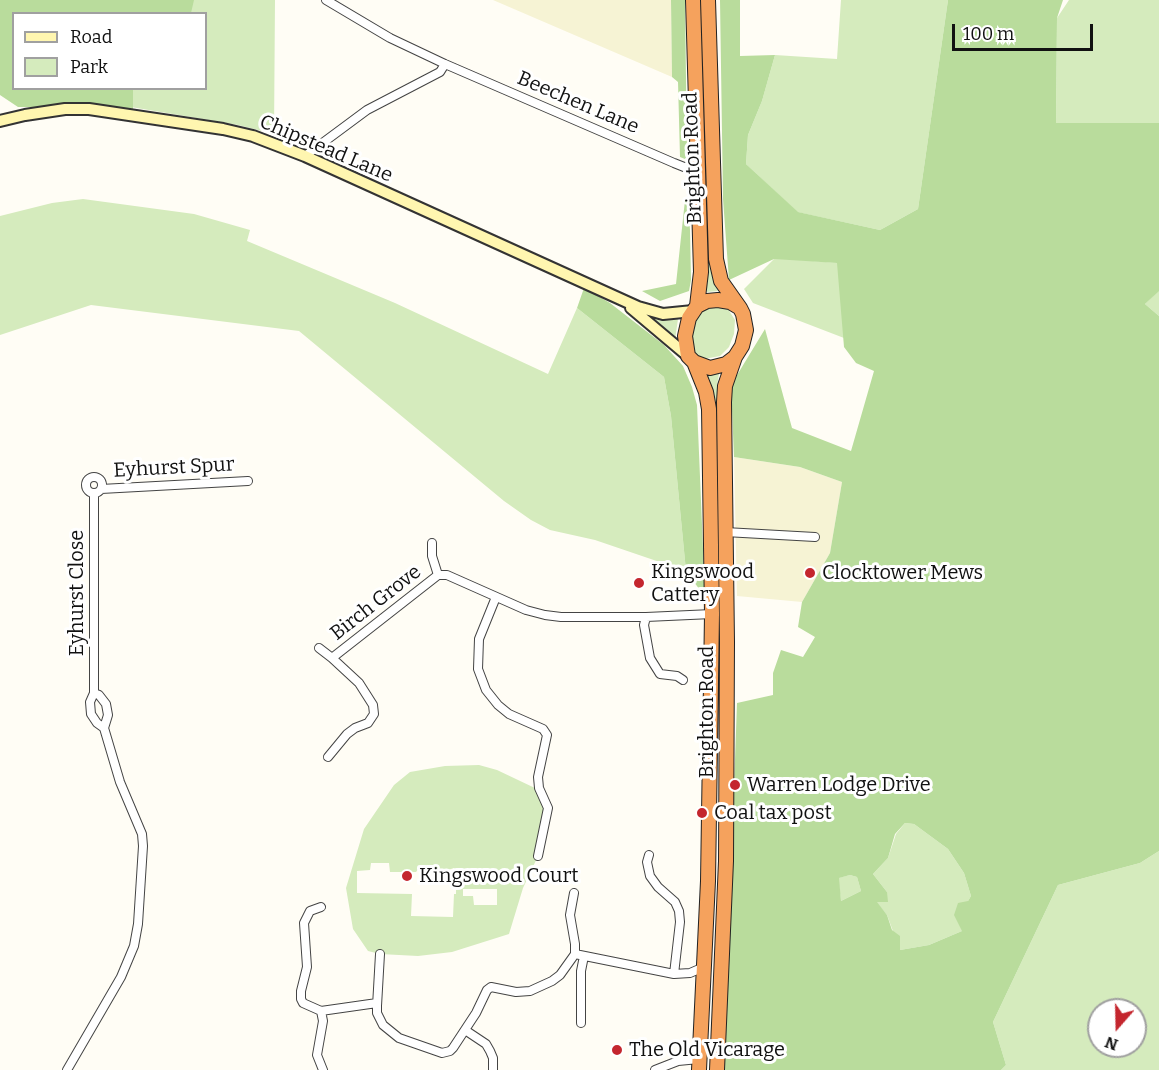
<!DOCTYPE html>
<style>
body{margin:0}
#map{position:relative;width:1159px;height:1070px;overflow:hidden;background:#fffdf5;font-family:Bitter,serif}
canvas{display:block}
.legend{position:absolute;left:12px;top:12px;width:195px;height:78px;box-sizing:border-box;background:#fff;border:2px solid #a0a0a0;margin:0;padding:8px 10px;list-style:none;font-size:18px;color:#111}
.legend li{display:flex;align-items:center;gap:12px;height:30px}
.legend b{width:30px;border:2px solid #a0a0a0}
.north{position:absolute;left:1087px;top:998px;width:60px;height:60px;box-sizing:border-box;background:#fff;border:2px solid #a0a0a0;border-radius:50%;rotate:200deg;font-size:16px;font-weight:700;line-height:24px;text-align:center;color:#111}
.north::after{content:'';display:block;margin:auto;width:21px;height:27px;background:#c4262e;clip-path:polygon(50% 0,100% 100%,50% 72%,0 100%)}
.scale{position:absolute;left:952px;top:24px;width:141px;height:27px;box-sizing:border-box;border:3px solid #111;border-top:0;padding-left:8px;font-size:18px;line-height:21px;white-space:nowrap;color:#111;-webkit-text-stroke:4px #fff;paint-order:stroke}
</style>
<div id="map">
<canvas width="1159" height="1070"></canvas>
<ul class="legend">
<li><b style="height:8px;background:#fff6b0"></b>Road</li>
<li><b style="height:16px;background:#d5ebbd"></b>Park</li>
</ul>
<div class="north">N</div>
<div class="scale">100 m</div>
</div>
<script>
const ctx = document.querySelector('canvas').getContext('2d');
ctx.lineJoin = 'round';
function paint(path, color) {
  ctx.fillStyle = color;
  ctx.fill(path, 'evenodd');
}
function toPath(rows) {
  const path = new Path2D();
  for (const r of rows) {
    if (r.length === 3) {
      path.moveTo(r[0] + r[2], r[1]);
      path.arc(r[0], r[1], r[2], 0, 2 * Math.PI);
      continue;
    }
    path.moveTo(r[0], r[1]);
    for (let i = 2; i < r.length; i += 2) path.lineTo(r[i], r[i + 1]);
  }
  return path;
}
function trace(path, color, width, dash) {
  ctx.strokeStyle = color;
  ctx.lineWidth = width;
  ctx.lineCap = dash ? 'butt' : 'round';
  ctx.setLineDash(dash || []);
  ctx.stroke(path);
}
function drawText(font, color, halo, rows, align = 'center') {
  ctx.font = font + ' Bitter,serif';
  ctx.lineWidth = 6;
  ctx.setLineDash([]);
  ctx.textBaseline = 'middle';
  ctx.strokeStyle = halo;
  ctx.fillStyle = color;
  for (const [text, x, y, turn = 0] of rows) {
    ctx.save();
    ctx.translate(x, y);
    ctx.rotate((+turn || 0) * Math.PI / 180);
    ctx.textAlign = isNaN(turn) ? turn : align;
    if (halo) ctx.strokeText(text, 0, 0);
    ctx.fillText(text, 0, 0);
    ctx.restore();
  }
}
paint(toPath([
 [493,0,671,0,672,77],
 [734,457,800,467,842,482,830,553,802,602,737,596]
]), '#f6f3d4');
paint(toPath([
 [159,0,275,0,274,134,238,125,119,105,120,89,206,88,206,14,152,13],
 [841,0,948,0,918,209,880,230,797,212,746,164,748,135,762,101,775,55,837,59],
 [1069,0,1159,0,1159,123,1056,123,1057,18],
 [83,199,194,214,250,230,247,241,395,303,548,374,577,308,664,377,671,416,686,571,595,540,550,530,531,520,504,501,299,331,91,305,0,335,0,216,52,203],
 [707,254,710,254,713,278,718,291,707,292],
 [775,258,838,263,844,338,753,303,744,289],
 [1159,290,1159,316,1145,304],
 [706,306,726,306,735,320,734,334,729,347,720,356,704,359,692,352,690,344,695,318],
 [647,316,665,320,678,319,675,340],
 [720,369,717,385,717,410,713,410,710,380,705,371],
 [479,765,497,770,537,789,548,808,538,856,523,888,509,934,452,952,418,956,380,954,368,951,353,929,346,888,364,829,394,785,410,772,445,766],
 [371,863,389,863,390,872,416,872,420,867,425,870,448,870,454,868,456,871,456,880,459,886,456,888,456,894,454,894,453,917,411,916,412,894,357,893,357,871,370,870],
 [463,889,497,889,497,905,474,905,473,896,463,896],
 [905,823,914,824,948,849,964,873,971,896,968,901,962,931,929,945,900,950,887,915,876,902,887,892,873,874,888,858,896,834],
 [1159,851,1159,1070,1001,1070,1006,1065,993,1022,1058,885,1140,863],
 [1099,1010,1135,1010,1135,1046,1099,1046],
 [850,875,857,877,861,891,841,901,838,878]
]), '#d5ebbd');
paint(toPath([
 [0,0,194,0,191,13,14,14,14,88,133,89,133,110,81,102,39,107,18,107,0,95],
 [671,0,685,0,687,157,685,159,680,157,678,82,672,77],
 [720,0,740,0,740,56,775,55,762,101,748,135,746,164,798,212,880,230,918,209,948,0,1063,0,1057,18,1056,123,1159,123,1159,291,1145,304,1159,316,1159,851,1140,863,1058,885,993,1022,1006,1065,1001,1070,724,1070,737,703,773,695,773,673,781,650,803,657,815,637,798,627,802,602,830,553,842,482,800,467,734,457,731,385,765,329,792,428,851,451,874,371,856,363,844,347,837,263,774,259,729,280,723,199],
 [905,823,914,824,948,849,964,873,971,896,968,901,958,903,954,915,962,931,929,945,900,950,900,936,892,930,887,915,877,902,888,902,887,892,873,874,888,858,895,834],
 [850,875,857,877,861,891,841,901,839,878],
 [685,200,688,203,690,230,691,280,689,291,660,301,642,291,676,284],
 [584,288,610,303,664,345,683,366,692,387,697,405,705,597,686,571,671,416,664,377,577,308]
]), '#b9dc9c');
const street = toPath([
 [326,0,390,38,445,64,674,163,684,167,699,167],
 [305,156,367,110,440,72,445,64],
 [94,485,8],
 [101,489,248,481],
 [94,494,94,693],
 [725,532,815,537],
 [432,543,432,556,438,575],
 [496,597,479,639,478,669,486,690,498,705,509,714,543,729,547,735,538,777,539,788,548,808,538,856],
 [646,617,644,625,650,658,660,674,677,676,683,680],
 [319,648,332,658],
 [328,757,347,734,355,728,368,723,374,714,373,705,359,683,332,658,438,575,447,575,526,610,545,615,561,617,646,617,712,614],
 [649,855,647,862,650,876,658,887,675,902,679,911,680,922,674,974],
 [574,893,570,915,575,944,575,954],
 [321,907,310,911,304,923,307,967,301,991,301,999,303,1003,321,1011,377,1003],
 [380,954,377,1006,377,1013,383,1025,399,1038,442,1053,450,1051,453,1048,476,1013,487,990,491,987,516,992,530,991,552,981,560,975,575,954,674,974,690,973,704,967],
 [321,1011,323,1021,317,1055,323,1070],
 [581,1023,581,971,584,956],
 [465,1030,486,1044,490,1051,493,1058,493,1070],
 [67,1070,121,977,134,946,138,924,143,846,142,834,120,782,104,728,97,723,91,714,90,702,94,693,99,695,106,704,108,715,104,728],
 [655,1070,678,1061,699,1059]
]);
const secondary = toPath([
 [0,121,25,115,65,109,89,109,223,129,253,136,305,156,638,307,663,314,693,311],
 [631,308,688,356]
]);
const highway = toPath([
 [693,0,701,272,697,306],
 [708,0,716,259,721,281,740,308,743,314,746,330,742,346,735,357,726,364,710,368,694,362,688,356,685,336,689,318,697,306,707,301,718,300,730,302,740,308],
 [694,362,706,392,709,409,712,614,708,881,699,1070],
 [717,1070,726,861,727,642,724,402,725,386,735,357]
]);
trace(street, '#444', 10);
trace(secondary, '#333', 14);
trace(highway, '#222', 16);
trace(street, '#fff', 8);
trace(secondary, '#fff6b0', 10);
trace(highway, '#f5a25d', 14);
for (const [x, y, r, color] of [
 [810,573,6,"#c4262e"],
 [639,583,6,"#c4262e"],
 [735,785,6,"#c4262e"],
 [702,813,6,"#c4262e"],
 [407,876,6,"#c4262e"],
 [617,1050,6,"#c4262e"]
]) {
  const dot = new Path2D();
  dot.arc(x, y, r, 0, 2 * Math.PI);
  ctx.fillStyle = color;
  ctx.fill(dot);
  trace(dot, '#fff', 2);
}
drawText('20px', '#111', '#fff', [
 ["Beechen Lane",578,103,23],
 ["Chipstead Lane",326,149,23],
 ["Brighton Road",693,158,-92],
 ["Eyhurst Spur",174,468,-3],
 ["Eyhurst Close",77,593,-90],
 ["Birch Grove",376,603,-38],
 ["Brighton Road",707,712,-90]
]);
drawText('20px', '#111', '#fff', [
 ["Kingswood",651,572],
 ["Cattery",651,595],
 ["Clocktower Mews",822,573],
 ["Warren Lodge Drive",747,785],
 ["Coal tax post",714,813],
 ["Kingswood Court",419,876],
 ["The Old Vicarage",629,1050]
], 'left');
</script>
